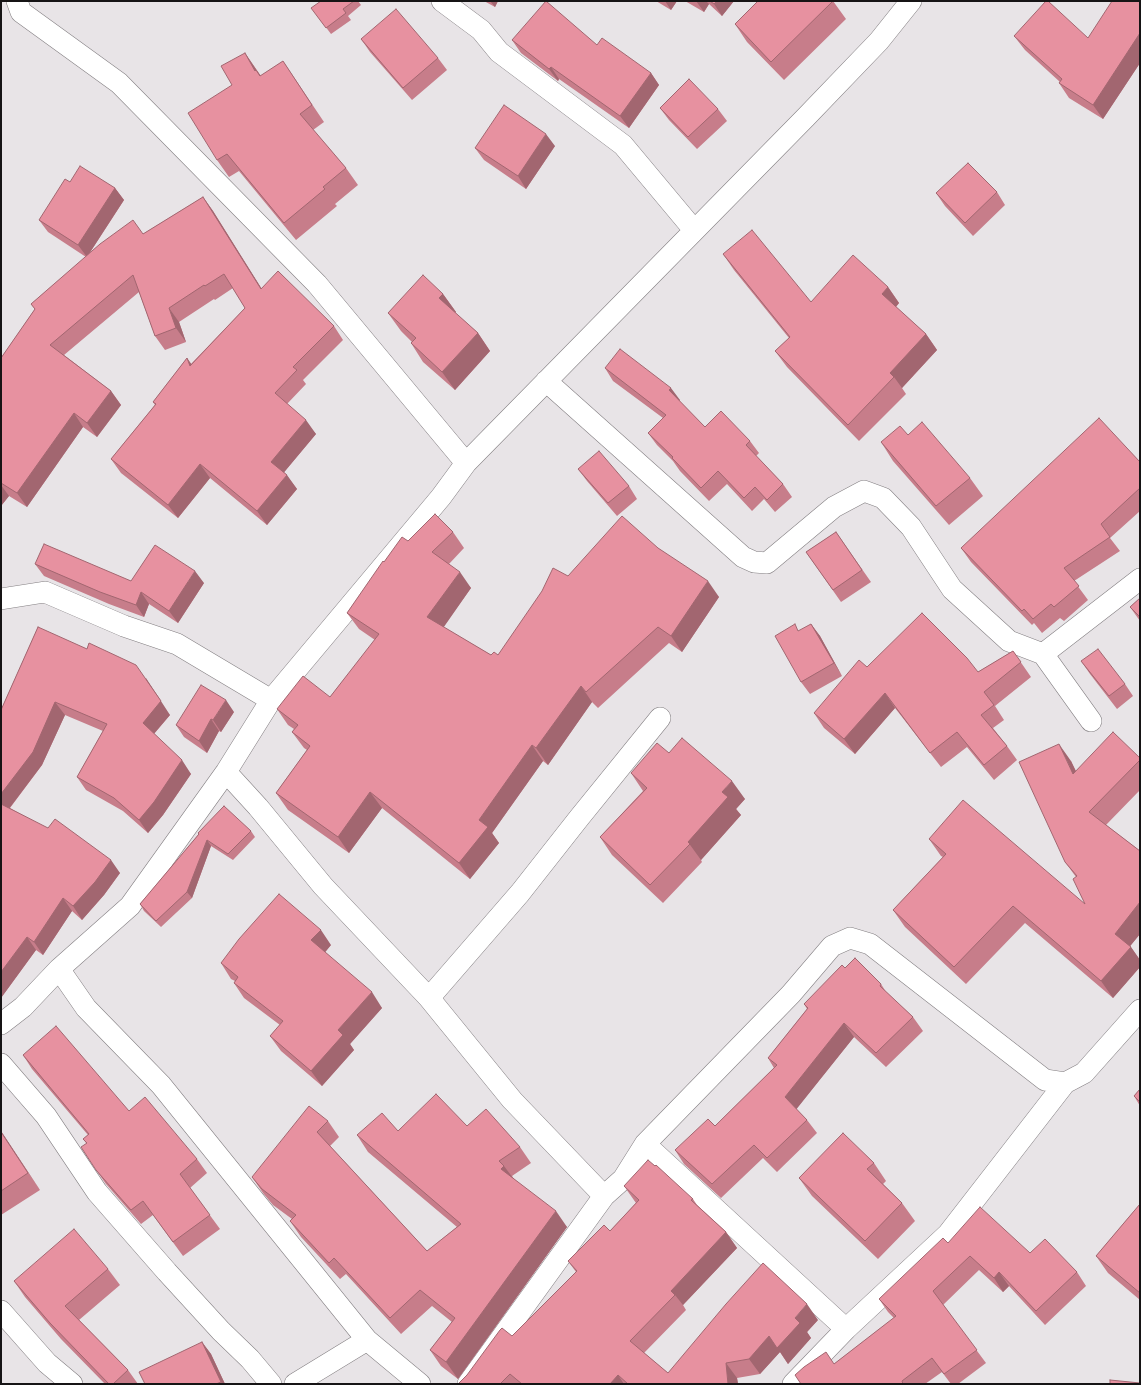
<!DOCTYPE html>
<style>
body{margin:0}
#map{position:relative;width:1141px;height:1385px;overflow:hidden;background:#e8e4e7;font-family:"DM Sans",sans-serif}
canvas{display:block}
.frame{position:absolute;inset:0;border:2px solid #161415;pointer-events:none}
</style>
<div id="map">
<canvas width="1141" height="1385"></canvas>
<div class="frame"></div>
</div>
<script>
const ctx = document.querySelector('canvas').getContext('2d');
ctx.lineJoin = 'round';
function toPath(rows) {
  const path = new Path2D();
  for (const r of rows) {
    path.moveTo(r[0], r[1]);
    for (let i = 2; i < r.length; i += 2) path.lineTo(r[i], r[i + 1]);
  }
  return path;
}
function trace(path, color, width, dash) {
  ctx.strokeStyle = color;
  ctx.lineWidth = width;
  ctx.lineCap = dash ? 'butt' : 'round';
  ctx.setLineDash(dash || []);
  ctx.stroke(path);
}
function paint(path, color) {
  ctx.fillStyle = color;
  ctx.fill(path, 'evenodd');
}
const street = toPath([
 [17,1,21,12,119,83,317,284,466,463],
 [442,1,481,30,499,52,623,145,694,230],
 [546,381,743,557,754,562,767,563,834,507,864,491,883,498,911,527,952,589,1009,641,1043,654,1091,721],
 [1,599,45,592,124,626,177,644,271,700],
 [1043,654,1140,579],
 [226,772,258,807,323,886,429,998,512,1100,604,1196],
 [59,969,86,1008,161,1085,367,1340],
 [429,998,520,893,579,818,660,718],
 [1,1024,23,1007,59,969,130,906,226,772,271,700,441,497,466,463,806,117,879,41,911,1],
 [1,1064,46,1116,97,1192,167,1272,221,1331,250,1359,271,1384],
 [645,1144,846,1329],
 [1,1311,47,1363,72,1384],
 [295,1384,367,1340,420,1384],
 [468,1384,604,1196,623,1179,645,1144,791,994,832,946,850,938,870,944,1045,1080,1065,1083,1084,1073,1140,1010],
 [793,1384,846,1329,948,1234,1065,1083]
]);
trace(street, '#837f82', 22);
trace(street, '#fff', 21);
paint(toPath([
 [321,1,358,1,361,5,348,16,351,20,331,34,316,14],
 [484,1,498,1,495,7],
 [656,1,677,1,671,10],
 [685,1,734,1,722,16,709,4,704,12],
 [758,1,833,1,846,19,784,80,747,42,735,24],
 [1140,1,1140,63,1103,119,1069,98,1059,83,1060,82,1025,50,1014,36,1088,38],
 [361,39,438,58,447,70,412,100,370,52],
 [512,40,597,45,651,73,659,85,629,128,559,79,558,81,521,53],
 [245,53,261,76,283,61,324,122,313,130,346,168,358,185,335,204,337,206,296,240,239,171,229,177,217,160,232,85],
 [660,108,718,109,727,121,697,149,669,120],
 [555,146,526,189,484,160,475,148],
 [70,182,115,188,124,200,89,254,143,234,203,197,213,211,261,288,334,326,343,340,303,380,306,384,287,404,316,434,284,472,297,489,267,525,210,478,178,518,121,473,111,459,155,405,153,402,187,358,191,364,245,308,233,288,215,300,214,299,179,322,186,342,165,350,155,336,139,292,64,355,111,391,121,405,97,437,83,427,27,507,9,496,1,506,1,358,35,309,31,304,86,257,48,232,39,220],
 [997,192,1005,205,973,236,945,206,936,193],
 [723,254,811,302,888,287,899,303,896,307,926,334,937,350,902,388,906,394,859,441,787,367,775,351,789,338,734,270],
 [443,294,456,312,455,313,478,333,490,351,455,390,423,362,411,343,412,342,401,331,388,313],
 [605,368,680,400,679,401,705,427,750,441,759,453,756,456,783,484,792,497,775,512,764,499,752,511,727,484,709,501,680,471,673,461,657,445,648,433,663,418,613,381],
 [881,442,970,478,983,496,949,525,893,461],
 [1140,462,1140,511,1110,538,1120,551,1074,581,1088,600,1064,621,1060,618,1042,633,1034,623,1032,625,971,562,961,548],
 [578,469,629,486,637,499,617,516,587,481],
 [453,532,464,548,449,564,471,588,443,627,491,655,498,655,568,576,658,548,719,597,682,652,669,643,598,708,592,702,548,765,543,761,492,833,499,843,470,879,382,808,349,853,288,810,276,793,307,750,304,748,292,732,294,729,288,725,277,709,330,697,375,640,359,629,347,613,384,562,408,541],
 [836,532,871,582,841,602,806,552],
 [35,564,131,581,204,583,178,623,149,604,144,617,109,604,44,576],
 [1140,598,1140,621,1130,607],
 [811,624,820,636,842,676,810,694,801,682],
 [38,627,170,715,154,734,191,774,163,815,148,833,123,811,86,790,77,777,103,731,65,715,42,765,10,808,120,873,104,895,82,920,72,911,43,955,36,950,1,998,1,710],
 [1013,651,1031,677,995,706,1004,720,993,728,1007,746,1017,760,994,780,967,747,941,767,895,708,855,754,824,728,814,713,867,667,978,672],
 [1081,661,1125,684,1133,696,1117,709,1090,674],
 [234,712,221,732,219,731,207,753,184,737,176,725],
 [669,753,745,799,736,809,741,815,701,860,702,862,663,903,612,855,600,837,643,791,631,773],
 [1140,758,1140,790,1106,825,1140,851,1140,934,1130,946,1140,960,1140,967,1113,998,1025,923,966,984,905,927,893,910,943,857,941,856,929,839,1085,904,1076,877,1065,862,1071,761,1076,771],
 [251,831,255,837,233,860,211,846,192,898,161,927,144,911,140,904,198,835,198,833],
 [331,945,325,952,382,1008,350,1044,354,1050,322,1086,281,1051,270,1036,280,1025,244,998,234,983,235,981,231,979,221,963],
 [845,968,881,984,886,992,913,1017,923,1031,886,1067,854,1037,796,1109,807,1120,817,1133,777,1172,763,1158,721,1198,684,1164,675,1150,715,1126,774,1068,768,1058,807,1009,804,1004],
 [23,1055,129,1111,197,1159,207,1173,190,1188,220,1229,183,1256,153,1215,141,1224,106,1184,96,1170,86,1143,83,1139,88,1135,32,1069],
 [1140,1089,1140,1106,1134,1096],
 [328,1121,339,1137,330,1146,427,1251,457,1227,368,1152,357,1135,398,1131,467,1126,520,1147,531,1163,512,1176,514,1179,567,1227,458,1379,441,1366,430,1350,452,1322,432,1306,401,1334,346,1274,340,1279,301,1237,290,1221,292,1219,273,1205,263,1193,252,1177],
 [1,1131,40,1190,1,1215],
 [874,1163,886,1181,883,1184,902,1203,915,1221,878,1259,812,1196,799,1178],
 [624,1186,693,1199,697,1205,726,1232,737,1248,683,1305,686,1310,644,1353,668,1373,818,1320,807,1332,811,1338,788,1364,780,1352,760,1374,737,1378,738,1384,458,1384,512,1336,576,1272,568,1261,610,1231,636,1203],
 [1140,1204,1140,1300,1108,1273,1096,1256],
 [948,1243,1030,1253,1077,1272,1086,1286,1045,1325,1009,1286,1003,1292,979,1270,943,1305,986,1363,958,1384,951,1384,942,1372,925,1384,801,1384,834,1364,894,1318,888,1312,879,1299],
 [108,1269,120,1285,79,1320,128,1370,138,1384,105,1384,61,1339,25,1297,14,1281],
 [202,1342,211,1354,225,1384,145,1384]
]), '#c77d8a');
paint(toPath([
 [490,1,498,1,495,7],
 [665,1,677,1,671,10],
 [696,1,706,1,709,4,704,12],
 [717,1,734,1,722,16,714,4],
 [1140,33,1140,63,1103,119,1093,105],
 [245,53,268,87,255,71],
 [551,67,559,79,558,81,549,69],
 [651,73,659,85,629,128,620,116],
 [546,134,555,146,526,189,518,176],
 [115,188,124,200,87,257,78,245],
 [203,197,213,211,270,302,261,289],
 [888,287,899,303,893,310,882,294],
 [443,294,456,312,452,317,439,298],
 [169,308,179,322,186,342,176,328],
 [478,333,490,351,455,390,442,372],
 [926,334,937,350,902,388,894,377,890,373],
 [187,358,197,372,190,366],
 [671,388,680,400,678,403,669,390],
 [111,391,121,405,97,437,87,423],
 [74,413,83,427,27,507,17,493],
 [306,420,316,434,281,476,271,462],
 [200,464,210,478,178,518,168,505],
 [287,475,297,489,267,525,257,511],
 [1,485,9,496,1,506],
 [195,571,204,583,178,623,169,611],
 [460,572,471,588,439,634,427,617],
 [708,581,719,597,682,652,671,636],
 [141,592,149,604,144,617,136,605],
 [811,624,820,636,842,676,834,663],
 [146,678,170,715,152,736,143,723],
 [581,686,592,702,548,765,536,748],
 [885,693,895,708,855,754,844,739],
 [226,700,234,712,221,732,213,720],
 [55,702,65,715,42,765,5,814,1,808,1,794],
 [211,719,219,731,207,753,199,741],
 [1059,744,1071,761,1085,791,1073,774],
 [532,745,543,761,492,833,499,843,470,879,459,863,479,820],
 [182,760,191,774,163,815,148,833,139,820],
 [732,781,745,799,736,809,741,815,701,860,688,842,722,792],
 [370,792,382,808,349,853,338,837],
 [207,840,211,846,192,898,187,892],
 [111,860,120,873,104,895,82,920,73,906],
 [63,898,72,911,43,955,34,942],
 [1140,902,1140,934,1127,950,1131,947,1140,960,1140,967,1113,998,1101,981,1115,934],
 [321,930,331,945,322,956,311,940],
 [27,937,36,950,1,998,1,972],
 [372,992,382,1008,350,1044,354,1050,322,1086,311,1071,338,1030],
 [844,1023,854,1037,795,1111,785,1097],
 [1,1131,40,1190,1,1132],
 [504,1166,516,1182,501,1169],
 [556,1211,567,1227,458,1379,446,1362],
 [726,1232,737,1248,683,1305,675,1295,671,1291],
 [999,1272,1009,1286,1003,1292,994,1278],
 [807,1304,818,1320,807,1332,811,1338,788,1364,780,1352,760,1374,749,1359,769,1336,795,1318],
 [202,1342,211,1354,225,1384,222,1384,221,1382],
 [726,1363,737,1378,738,1384,728,1384],
 [618,1375,624,1384,610,1384]
]), '#a26670');
const building = toPath([
 [321,1,354,1,343,9,346,13,326,28,311,8,321,1],
 [546,1,597,45,602,38,651,73,620,116,551,67,549,69,512,40,546,1],
 [710,1,717,1,714,4,710,1],
 [758,1,833,1,771,62,735,24,758,1],
 [1046,1,1048,1,1088,38,1112,1,1140,1,1140,33,1093,105,1059,83,1062,79,1014,36,1046,1],
 [396,9,438,58,403,88,361,39,396,9],
 [245,53,255,71,256,70,260,76,283,61,312,105,300,114,346,168,323,187,325,189,284,223,227,154,217,160,188,113,232,85,221,66,245,53],
 [689,79,718,109,688,137,660,108,689,79],
 [504,105,546,134,518,176,475,148,504,105],
 [968,163,997,192,965,223,936,193,968,163],
 [80,166,115,188,78,245,39,220,65,179,70,182,80,166],
 [203,197,261,289,278,271,334,326,293,367,297,370,275,393,306,420,271,462,287,475,257,511,200,464,168,505,111,459,156,404,153,402,187,358,190,366,245,308,224,274,205,286,204,285,169,308,176,328,155,336,133,275,50,345,111,391,87,423,74,413,17,493,1,483,1,358,35,309,31,304,100,244,133,220,143,234,203,197],
 [752,230,811,302,853,255,888,287,882,294,926,334,890,373,894,377,848,425,775,351,790,337,723,254,752,230],
 [423,275,443,294,439,298,478,333,442,372,411,343,416,338,388,313,423,275],
 [620,349,671,388,669,390,705,427,721,411,750,441,746,445,783,484,767,500,755,487,744,498,718,471,701,488,672,458,673,457,648,433,666,415,605,368,620,349],
 [1099,418,1140,462,1140,488,1101,524,1110,537,1064,568,1079,586,1054,607,1051,604,1033,619,1024,609,1022,611,961,548,1099,418],
 [922,422,970,478,936,506,881,442,900,426,908,435,922,422],
 [599,451,629,486,608,503,578,469,599,451],
 [435,514,453,532,432,552,460,572,427,617,491,655,494,652,498,655,542,591,553,568,568,576,622,516,658,548,708,581,671,636,658,627,586,692,581,686,536,748,532,745,479,820,488,827,459,863,370,792,338,837,276,793,310,746,292,732,298,725,277,709,303,676,330,697,379,634,347,613,383,561,384,562,402,537,408,541,435,514],
 [836,532,862,570,833,590,806,552,836,532],
 [44,544,131,581,155,545,195,571,169,611,141,592,136,605,100,592,35,564,44,544],
 [1140,598,1140,617,1130,607,1140,598],
 [922,613,967,658,978,672,1013,651,1021,662,984,692,994,705,981,715,1007,746,984,765,957,732,930,753,885,693,844,739,814,713,859,660,867,667,922,613],
 [795,624,798,631,811,624,834,663,801,682,775,636,795,624],
 [38,627,87,649,89,643,136,665,161,701,143,723,182,760,154,802,139,820,114,798,77,777,107,724,55,702,33,752,1,794,1,710,38,627],
 [1098,649,1125,684,1109,696,1081,661,1098,649],
 [201,685,226,700,213,720,211,719,199,741,176,725,201,685],
 [1113,732,1140,758,1140,760,1089,812,1140,851,1140,902,1115,934,1131,947,1101,981,1013,906,954,967,893,910,946,854,929,839,963,800,1085,904,1073,879,1077,876,1065,862,1019,762,1059,744,1073,774,1113,732],
 [682,738,732,781,722,792,728,797,688,842,690,844,650,885,600,837,647,788,631,773,657,743,669,753,682,738],
 [1,804,48,828,55,819,111,860,95,882,73,906,63,898,34,942,27,937,1,972,1,804],
 [224,806,251,831,228,854,207,840,187,892,156,921,140,904,199,834,198,833,224,806],
 [279,894,321,930,311,940,372,992,338,1030,343,1035,311,1071,270,1036,283,1021,234,983,238,977,221,963,239,939,279,894],
 [855,958,881,984,880,986,913,1017,876,1053,844,1023,785,1097,807,1120,767,1158,754,1145,712,1184,675,1150,708,1119,715,1126,777,1065,768,1058,808,1008,804,1004,842,965,845,968,855,958],
 [56,1026,129,1111,145,1097,197,1159,180,1174,210,1215,173,1242,143,1201,131,1210,96,1170,81,1147,87,1143,83,1139,89,1134,23,1055,56,1026],
 [1140,1089,1140,1102,1134,1096,1140,1089],
 [436,1094,467,1126,486,1109,520,1147,499,1161,504,1166,501,1169,556,1211,446,1362,430,1350,455,1318,420,1290,390,1318,334,1258,329,1263,290,1221,296,1215,262,1189,252,1177,309,1106,328,1121,317,1132,427,1251,461,1224,357,1135,382,1113,398,1131,436,1094],
 [1,1132,28,1173,1,1191,1,1132],
 [843,1133,874,1163,867,1169,902,1203,865,1241,799,1178,843,1133],
 [648,1160,655,1166,656,1165,693,1199,691,1200,726,1232,671,1291,675,1295,630,1341,668,1373,726,1304,763,1263,807,1304,795,1318,800,1323,777,1348,769,1336,749,1359,726,1363,728,1384,628,1384,618,1375,610,1384,522,1384,510,1374,500,1384,458,1384,467,1375,500,1330,502,1328,512,1336,577,1271,568,1261,604,1225,610,1231,639,1200,624,1186,648,1160],
 [1140,1204,1140,1293,1096,1256,1140,1204],
 [980,1207,1030,1253,1045,1239,1077,1272,1036,1311,999,1272,994,1278,970,1256,933,1291,977,1350,944,1374,932,1358,902,1381,903,1384,801,1384,795,1375,804,1367,826,1352,834,1364,896,1316,879,1299,943,1238,948,1243,980,1207],
 [74,1229,108,1269,65,1306,128,1370,113,1384,109,1384,50,1323,14,1281,74,1229],
 [202,1342,221,1382,216,1384,145,1384,139,1372,202,1342],
 [1110,1380,1140,1383,1140,1384,1110,1384,1110,1380]
]);
paint(building, '#e791a0');
trace(building, '#a26670', 1);
</script>
